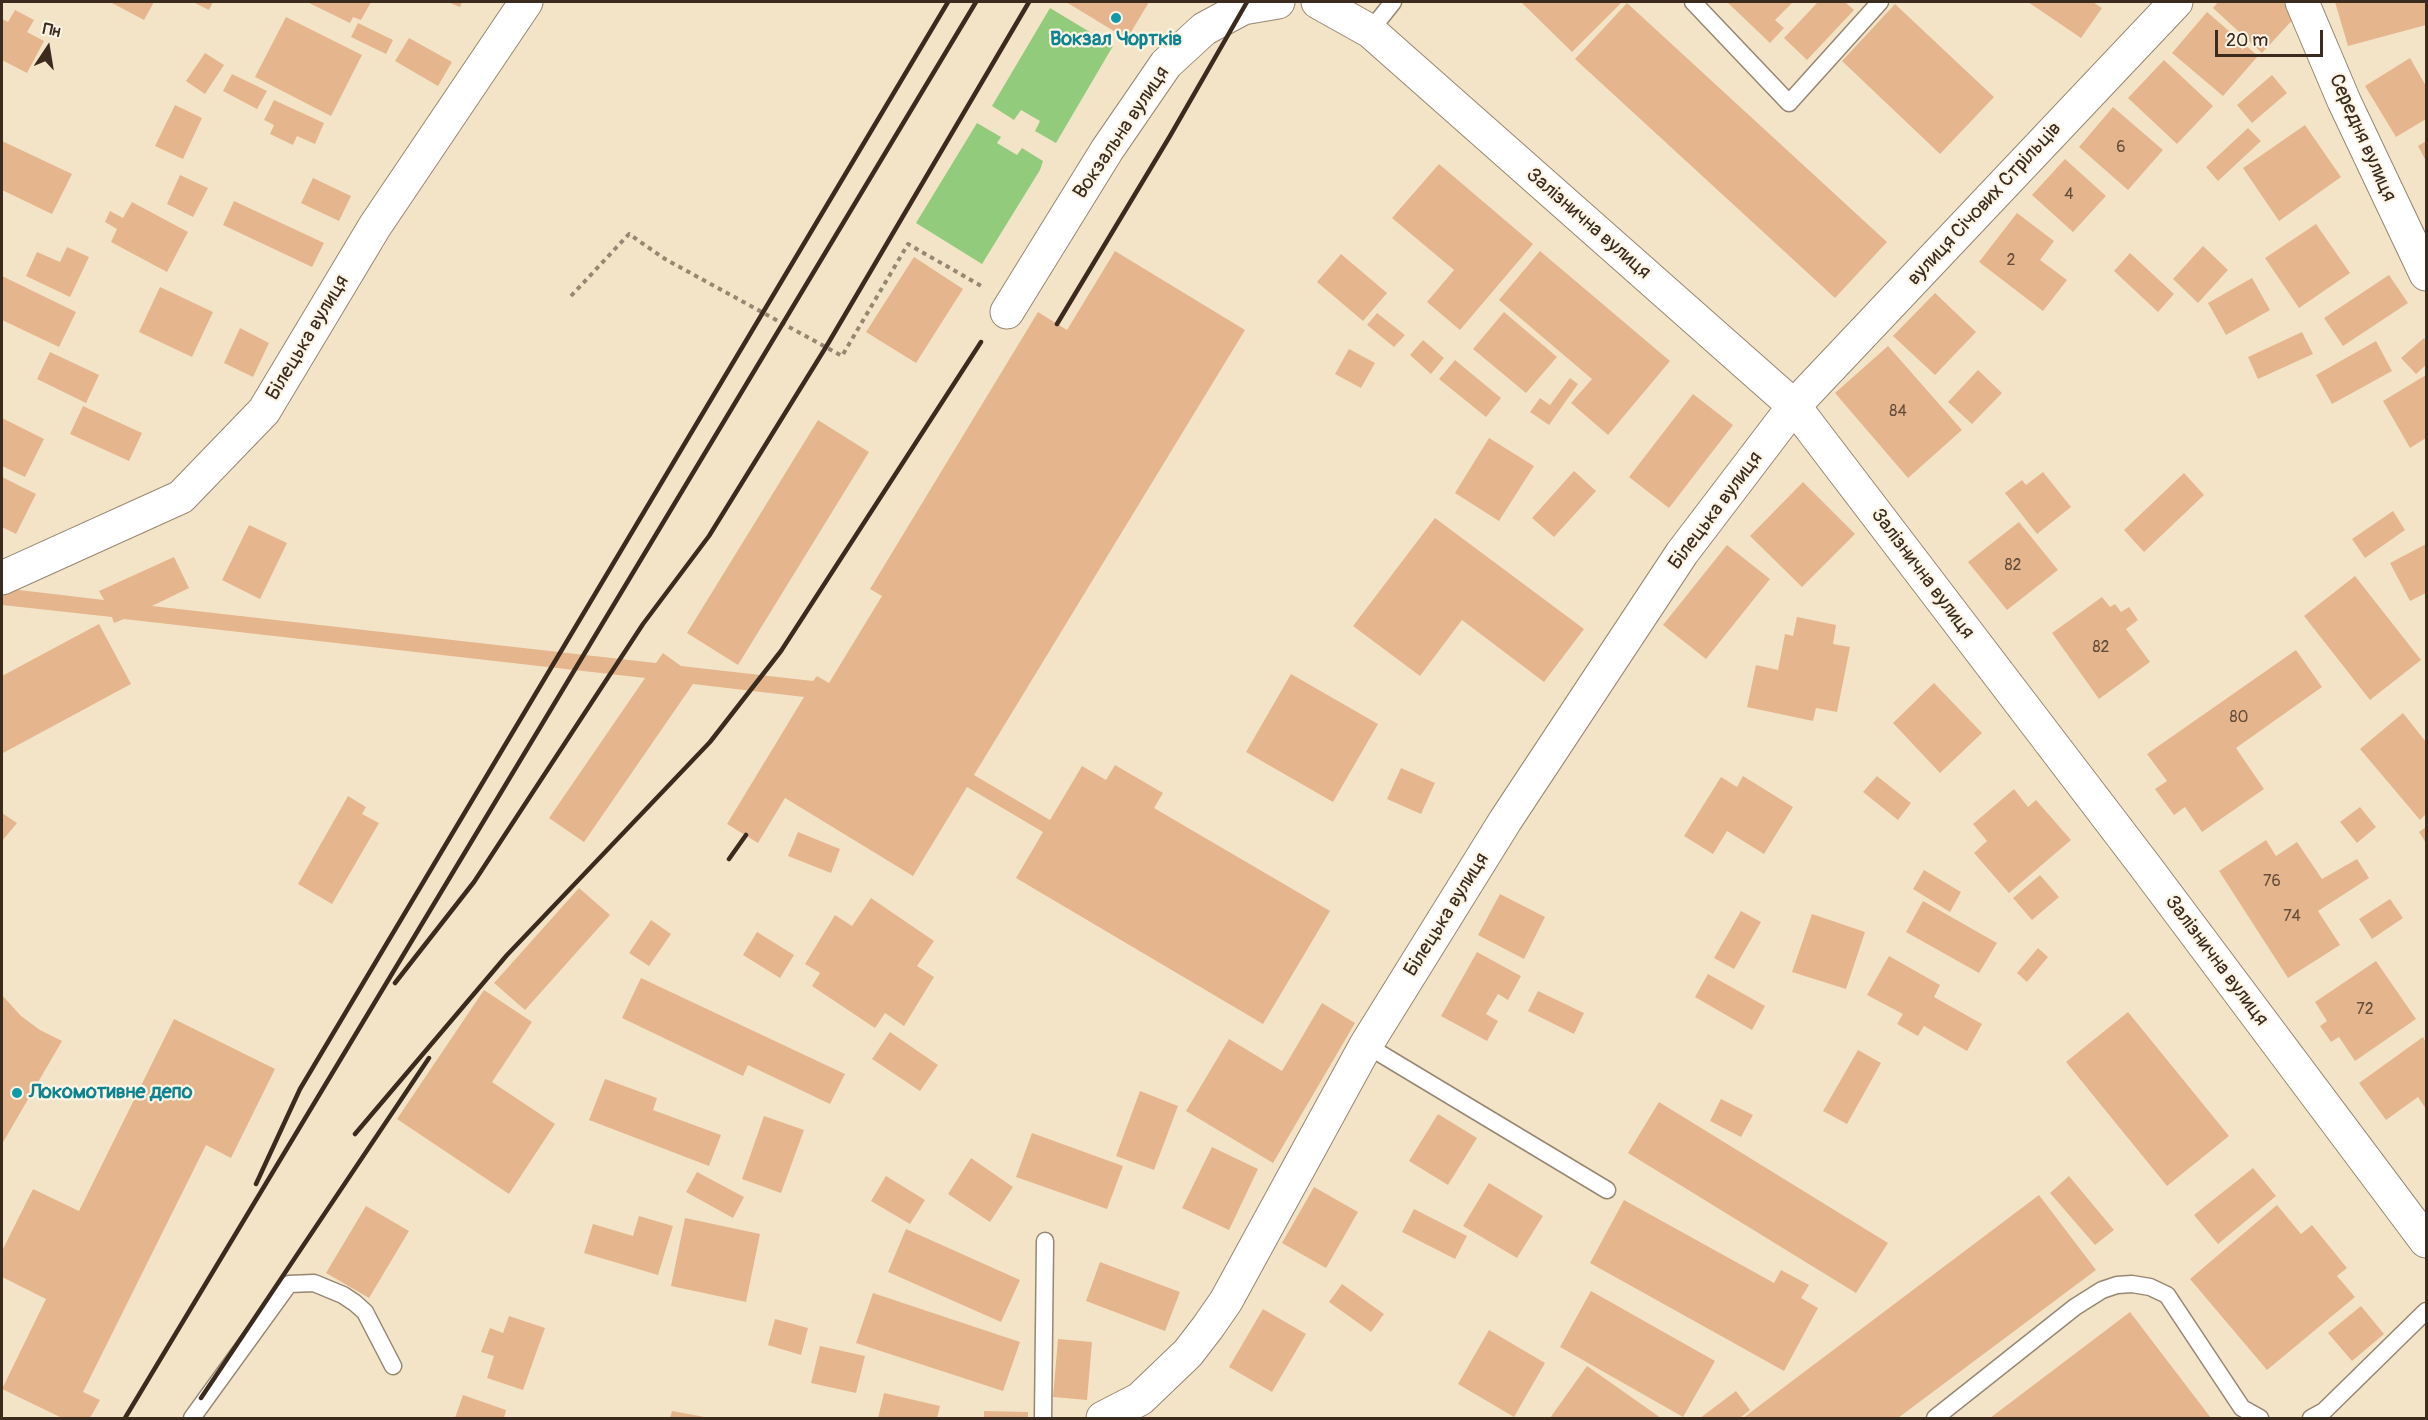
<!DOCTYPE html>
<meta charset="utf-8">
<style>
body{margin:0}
#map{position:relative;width:2428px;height:1420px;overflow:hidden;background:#f3e4c7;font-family:Pangolin,sans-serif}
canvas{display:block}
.frame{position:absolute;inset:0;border:3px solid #3b2a1e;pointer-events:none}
.north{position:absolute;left:18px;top:18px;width:60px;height:60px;-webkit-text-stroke:4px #fcf5e5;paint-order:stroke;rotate:12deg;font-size:16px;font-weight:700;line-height:24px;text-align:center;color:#3b2a1e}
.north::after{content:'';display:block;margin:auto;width:21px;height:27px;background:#3b2a1e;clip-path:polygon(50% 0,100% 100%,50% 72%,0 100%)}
.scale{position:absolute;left:2215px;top:30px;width:108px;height:27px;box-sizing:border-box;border:3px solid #3b2a1e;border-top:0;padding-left:8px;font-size:18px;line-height:21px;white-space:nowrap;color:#3b2a1e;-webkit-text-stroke:4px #fcf5e5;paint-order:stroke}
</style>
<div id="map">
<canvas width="2428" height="1420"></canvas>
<div class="frame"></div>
<div class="north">Пн</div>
<div class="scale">20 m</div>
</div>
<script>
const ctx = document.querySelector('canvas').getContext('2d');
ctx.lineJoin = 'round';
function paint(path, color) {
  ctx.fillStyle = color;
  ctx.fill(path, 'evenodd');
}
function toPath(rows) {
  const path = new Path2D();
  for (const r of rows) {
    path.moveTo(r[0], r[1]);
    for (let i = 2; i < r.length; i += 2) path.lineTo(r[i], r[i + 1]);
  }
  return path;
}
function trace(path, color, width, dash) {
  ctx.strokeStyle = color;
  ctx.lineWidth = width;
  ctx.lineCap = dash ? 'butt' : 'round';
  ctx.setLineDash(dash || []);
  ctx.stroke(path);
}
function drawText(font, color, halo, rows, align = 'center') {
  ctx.font = font + ' Pangolin,sans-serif';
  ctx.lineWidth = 4.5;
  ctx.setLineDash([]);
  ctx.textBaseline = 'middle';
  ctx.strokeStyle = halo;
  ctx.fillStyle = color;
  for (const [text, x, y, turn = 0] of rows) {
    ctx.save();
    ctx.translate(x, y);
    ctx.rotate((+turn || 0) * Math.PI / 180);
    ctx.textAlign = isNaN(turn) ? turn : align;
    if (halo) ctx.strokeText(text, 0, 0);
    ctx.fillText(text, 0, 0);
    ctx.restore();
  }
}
paint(toPath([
 [1050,8,1113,46,1056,143,1035,131,1040,121,1021,110,1014,120,992,106],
 [977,123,1001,137,997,143,1017,155,1022,148,1043,161,1040,170,982,264,916,223]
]), '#93cb7d');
paint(toPath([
 [110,2,154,2,144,20],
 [193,2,213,2,209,10],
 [307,2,371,2,361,20,353,17,350,23],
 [448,2,462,2,460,7],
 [1066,2,1149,2,1127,39],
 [1521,2,1622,2,1572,52],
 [1727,2,1793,2,1775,20,1784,28,1770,43],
 [1818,2,1845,2,1854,10,1807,60,1784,38],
 [2028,2,2093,2,2102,8,2081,38],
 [2218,2,2283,2,2297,15,2262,53,2213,8],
 [2335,2,2425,2,2426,25,2348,46],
 [1627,3,1887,242,1835,298,1575,59],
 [1895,4,1994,97,1940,154,1842,61],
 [15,10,34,20,27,32,44,41,27,73,2,60,2,19,8,22],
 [2207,12,2258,56,2223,96,2172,53],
 [286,17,362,55,331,116,255,77],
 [358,23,393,40,386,54,351,37],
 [409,38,452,62,438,86,395,61],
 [205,53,224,65,205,94,186,81],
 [2410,58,2426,86,2426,119,2396,137,2365,86],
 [2164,60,2213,106,2177,144,2128,98],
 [232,74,267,91,257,109,223,91],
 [2272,75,2287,93,2252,123,2237,105],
 [274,100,324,123,315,144,297,136,293,145,270,134,274,125,264,120],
 [175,105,202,118,183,159,155,146],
 [2113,107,2163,150,2128,190,2079,147],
 [2305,125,2341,177,2279,221,2243,168],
 [2248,128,2261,141,2218,181,2206,167],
 [2,141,72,174,52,214,2,190],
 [2426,141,2426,161,2418,146],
 [2065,159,2106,196,2073,232,2032,195],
 [1439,164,1533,244,1460,330,1427,302,1454,270,1392,218],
 [180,175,208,188,193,217,167,204],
 [313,178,351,196,339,221,301,203],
 [234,201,324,243,312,267,223,225],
 [132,202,188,232,167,272,111,242,117,229,105,222,110,211,123,218],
 [2017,213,2054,241,2040,260,2067,280,2043,311,1979,262],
 [2316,224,2350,273,2299,308,2265,258],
 [2203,246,2228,270,2198,303,2173,279],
 [67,247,89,257,70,297,26,276,37,252,60,262],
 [1115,251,1245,330,974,775,1050,820,1082,766,1106,780,1115,765,1163,793,1154,808,1330,911,1263,1024,1016,878,1043,832,967,787,913,876,785,798,758,843,727,824,804,697,693,684,584,842,549,818,645,678,124,619,114,623,112,617,2,605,2,588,104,600,99,591,174,557,189,588,152,606,656,663,663,653,681,666,813,681,817,676,829,683,882,596,870,589,1038,312,1067,330],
 [1540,251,1670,361,1608,435,1571,403,1592,379,1499,300],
 [2130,253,2174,294,2158,312,2114,271],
 [1341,254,1387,293,1363,321,1317,282],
 [914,257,963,289,916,363,866,332],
 [2389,275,2408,303,2343,346,2324,318],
 [2,276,76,312,59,347,2,320],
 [2252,278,2270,310,2226,335,2208,303],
 [160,287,213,312,192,357,139,332],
 [1935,293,1976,332,1935,375,1893,336],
 [1504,312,1557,357,1526,393,1473,349],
 [1377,313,1405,335,1394,347,1367,325],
 [240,328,269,343,253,377,224,363],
 [2302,332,2313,354,2258,379,2248,357],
 [2424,338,2426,341,2426,365,2416,374,2401,358],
 [1423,340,1444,358,1431,374,1410,355],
 [2376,341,2392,371,2332,404,2316,375],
 [1888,346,1962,430,1908,478,1835,393],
 [1349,349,1375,363,1361,388,1335,374],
 [50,352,99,375,86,403,37,379],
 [1455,360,1501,398,1486,417,1439,379],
 [1978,370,2002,393,1972,424,1948,402],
 [2426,375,2426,438,2410,448,2383,401],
 [1570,378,1578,384,1549,425,1530,412,1540,398,1550,405],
 [1693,394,1733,425,1669,508,1629,477],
 [83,406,142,433,129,461,70,434],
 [2,418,44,439,25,477,2,466],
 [818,420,869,452,738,665,687,633],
 [1489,438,1534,466,1499,521,1455,493],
 [1574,471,1596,491,1554,537,1532,518],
 [2043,472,2071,507,2037,534,2005,493,2022,480,2026,485],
 [2184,473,2204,495,2144,552,2124,530],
 [2,477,36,494,16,534,2,527],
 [1803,482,1855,534,1802,587,1750,536],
 [2393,511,2405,530,2365,558,2352,539],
 [1435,518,1584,629,1544,682,1462,620,1420,676,1353,626],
 [2019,522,2058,570,2007,610,1968,562],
 [249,525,287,543,260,599,222,580],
 [2426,544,2426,593,2410,601,2390,563],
 [1727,545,1770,579,1706,659,1663,625],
 [2355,576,2421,660,2370,700,2304,616],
 [2102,597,2110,607,2115,604,2121,612,2129,607,2138,620,2126,629,2150,662,2099,699,2052,633],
 [1797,617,1836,625,1833,644,1850,647,1837,712,1816,708,1813,721,1747,707,1756,665,1778,670,1785,634,1793,636],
 [99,624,131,684,3,753,2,749,2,676],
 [2296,650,2322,687,2236,748,2264,789,2202,832,2185,807,2174,815,2155,789,2167,781,2147,754],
 [1291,674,1378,724,1333,802,1246,752],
 [1934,683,1982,733,1940,773,1893,723],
 [2403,713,2426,742,2426,814,2420,820,2360,749],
 [1401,768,1435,783,1421,814,1387,799],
 [1743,776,1793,807,1764,854,1727,831,1713,854,1684,836,1721,777,1737,787],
 [1877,776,1911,803,1898,820,1863,792],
 [2014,789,2028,807,2036,800,2071,840,2009,893,1974,853,1987,841,1973,824],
 [348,796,366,807,362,814,379,823,332,904,298,884],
 [2360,807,2376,827,2357,843,2340,822],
 [2,813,17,823,2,841],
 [2426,827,2426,843,2419,832],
 [798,832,840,849,831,873,788,856],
 [2266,840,2276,856,2297,842,2322,879,2357,859,2369,878,2318,911,2340,945,2288,978,2219,871],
 [1924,870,1961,892,1950,912,1913,889],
 [2040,875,2059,897,2032,920,2013,898],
 [579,888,610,915,525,1010,494,983],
 [1500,894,1545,917,1524,959,1478,935],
 [871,898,934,941,917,966,934,977,904,1026,885,1013,875,1028,812,986,820,973,805,964,835,915,852,926],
 [2390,899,2403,918,2372,939,2359,919],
 [1923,901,1997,943,1979,973,1906,932],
 [1741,911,1761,922,1734,969,1714,958],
 [1812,914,1865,932,1846,989,1792,972],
 [651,920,671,934,649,966,629,953],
 [757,932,794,955,780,978,743,955],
 [2038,948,2048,957,2027,982,2017,973],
 [1477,952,1521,976,1508,1000,1498,994,1486,1014,1498,1021,1487,1041,1441,1016],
 [1889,956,1940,985,1934,997,1982,1024,1967,1051,1924,1026,1918,1036,1897,1024,1903,1014,1867,995],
 [2376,961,2416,1019,2355,1061,2339,1037,2331,1042,2320,1026,2327,1021,2315,1002],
 [1708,974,1765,1006,1752,1030,1695,997],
 [641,978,845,1074,830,1104,748,1065,743,1076,622,1018],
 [484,990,532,1022,492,1082,555,1124,509,1194,397,1119],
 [1538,991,1584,1013,1574,1034,1528,1011],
 [2,995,21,1016,40,1030,62,1041,2,1144],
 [1322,1003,1355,1023,1273,1163,1186,1111,1229,1039,1282,1071],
 [2128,1012,2229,1136,2167,1186,2066,1062],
 [174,1019,275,1069,231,1158,206,1145,83,1392,100,1400,90,1418,62,1418,2,1389,46,1299,2,1277,2,1251,33,1189,79,1211],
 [890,1032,938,1065,920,1091,872,1059],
 [2423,1037,2426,1043,2426,1109,2418,1097,2386,1120,2359,1083],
 [1858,1050,1881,1063,1847,1124,1823,1111],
 [605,1079,657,1098,653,1110,721,1135,709,1166,589,1120],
 [1140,1091,1178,1106,1154,1170,1116,1156],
 [1721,1099,1753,1115,1741,1137,1710,1121],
 [1659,1102,1888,1243,1856,1293,1628,1153],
 [1438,1114,1477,1138,1448,1185,1409,1161],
 [764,1116,804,1130,781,1193,742,1179],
 [1032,1133,1123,1166,1107,1209,1016,1177],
 [1212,1147,1258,1169,1229,1230,1182,1208],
 [971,1158,1013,1187,990,1222,948,1194],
 [2253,1168,2276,1196,2218,1244,2194,1215],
 [697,1172,744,1197,733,1218,686,1192],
 [886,1176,925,1200,910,1224,871,1201],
 [2069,1176,2114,1230,2095,1245,2050,1193],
 [1489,1183,1543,1216,1517,1258,1463,1226],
 [1314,1187,1358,1212,1326,1268,1282,1243],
 [2039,1195,2096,1270,1898,1418,1743,1418],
 [1624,1200,1774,1283,1781,1270,1809,1285,1801,1298,1818,1308,1784,1371,1590,1263],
 [2277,1205,2301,1234,2312,1225,2347,1268,2337,1276,2355,1297,2267,1370,2190,1279],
 [366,1206,409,1231,369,1298,326,1273],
 [1414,1209,1467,1236,1455,1259,1402,1232],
 [639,1216,673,1226,658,1275,584,1253,593,1224,633,1236],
 [685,1218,760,1234,746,1302,671,1286],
 [906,1229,1020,1280,1001,1322,888,1272],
 [1100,1262,1180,1292,1165,1331,1086,1301],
 [1342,1284,1384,1314,1371,1332,1329,1302],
 [1591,1291,1715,1361,1683,1417,1560,1347],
 [873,1293,1020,1342,1003,1391,856,1343],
 [2361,1306,2384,1334,2352,1361,2328,1333],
 [1263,1309,1306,1334,1272,1392,1229,1367],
 [2130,1312,2211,1418,1990,1418],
 [509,1316,545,1328,523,1390,487,1378,494,1356,481,1352,490,1328,503,1333],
 [775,1319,808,1328,801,1355,768,1345],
 [1489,1330,1545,1363,1514,1417,1458,1384],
 [1058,1339,1092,1342,1087,1400,1053,1397],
 [820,1346,865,1356,856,1393,811,1383],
 [1587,1366,1661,1418,1550,1418],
 [1736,1391,1750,1410,1740,1418,1700,1418],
 [884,1393,940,1406,937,1418,878,1418],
 [463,1395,506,1410,504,1418,455,1418],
 [672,1411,705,1417,705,1418,670,1418],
 [984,1411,1028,1412,1028,1418,984,1418]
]), '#e5b68e');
const lane = toPath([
 [1693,2,1789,103,1880,2],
 [1370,31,1393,2],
 [1366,1045,1607,1190],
 [192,1418,289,1284,314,1283,343,1295,355,1303,365,1312,393,1366],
 [1043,1418,1045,1241],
 [1935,1418,2075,1307,2102,1290,2117,1285,2132,1284,2150,1287,2167,1295,2242,1408,2260,1418],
 [2311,1418,2324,1411,2426,1311]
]);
const street = toPath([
 [2302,2,2344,101,2426,274],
 [1794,406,2176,2],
 [2,578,181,497,264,411,375,226,526,2]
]);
const secondary = toPath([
 [1318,2,1370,31,1794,406,2145,866,2426,1241],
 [1007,312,1107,150,1166,64,1204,29,1243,8,1278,2],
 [1103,1418,1140,1399,1188,1353,1208,1327,1226,1301,1366,1045,1505,821,1682,553,1794,406]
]);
trace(lane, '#978772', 19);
trace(street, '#978772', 35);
trace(secondary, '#978772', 35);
trace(toPath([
 [571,296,629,234,665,259,842,356,908,244,983,287]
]), '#978772', 4, [4.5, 4.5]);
trace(lane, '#fff', 16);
trace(street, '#fff', 33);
trace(secondary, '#fff', 33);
trace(toPath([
 [1057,324,1170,136,1247,2],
 [729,859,746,835],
 [395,983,474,882,643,624,709,536,826,347,1029,2],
 [355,1134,507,955,710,742,781,651,981,342],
 [256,1184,300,1089,948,2],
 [201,1398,429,1058],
 [125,1418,976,2]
]), '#3b2a1e', 4.5);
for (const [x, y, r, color] of [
 [1116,18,6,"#0f9aa8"],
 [17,1093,6,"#0f9aa8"]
]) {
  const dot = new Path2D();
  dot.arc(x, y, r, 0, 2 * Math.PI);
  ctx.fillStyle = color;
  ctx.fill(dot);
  trace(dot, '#fcf5e5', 2);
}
drawText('16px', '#664d3a', null, [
 ["6",2121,148],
 ["4",2069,195],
 ["2",2011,261],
 ["84",1898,412],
 ["82",2013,566],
 ["82",2101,648],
 ["80",2239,718],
 ["76",2272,882],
 ["74",2292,917],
 ["72",2365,1010]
]);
drawText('bold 20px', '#0d838f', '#fcf5e5', [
 ["Вокзал Чортків",1116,40],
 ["Локомотивне депо",29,1093,"left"]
]);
drawText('20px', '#3b2a1e', '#fcf5e5', [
 ["Вокзальна вулиця",1122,133,-56],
 ["Середня вулиця",2362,138,66],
 ["вулиця Січових Стрільців",1985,204,-47],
 ["Залізнична вулиця",1588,224,41],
 ["Білецька вулиця",308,338,-59],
 ["Білецька вулиця",1716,511,-53],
 ["Залізнична вулиця",1922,574,53],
 ["Білецька вулиця",1447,915,-58],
 ["Залізнична вулиця",2216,961,53]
]);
</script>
